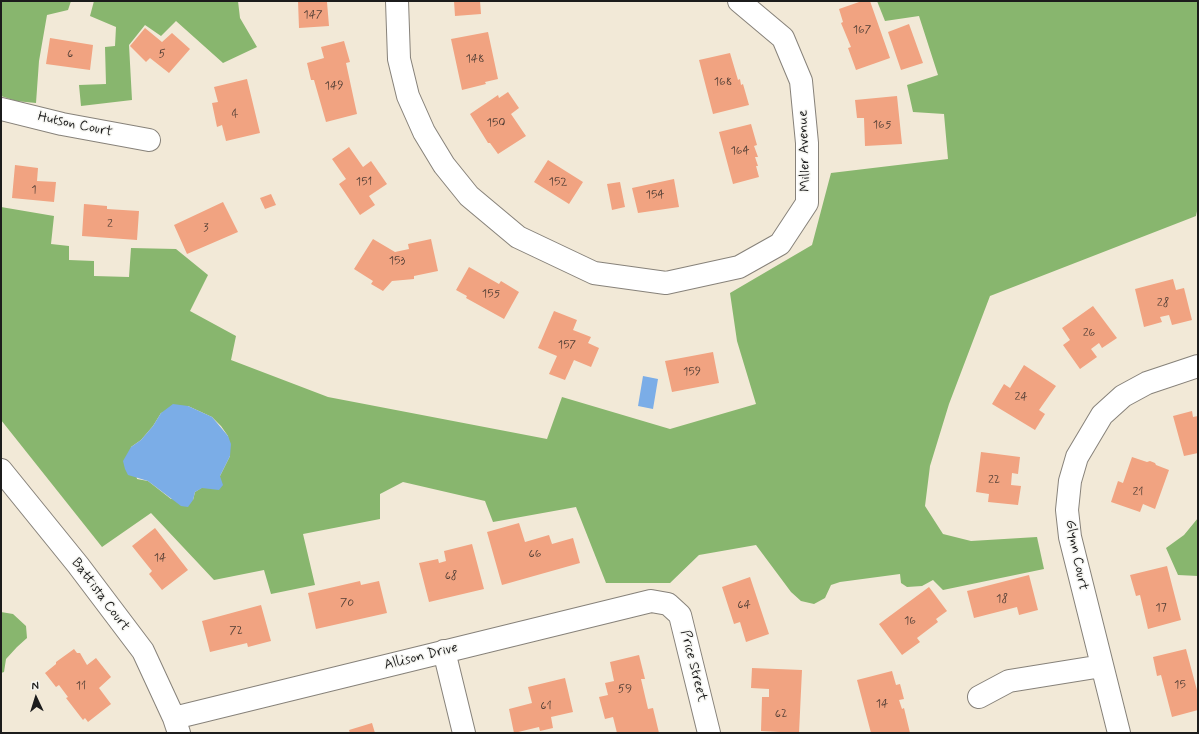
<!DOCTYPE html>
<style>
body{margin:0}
#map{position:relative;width:1199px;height:734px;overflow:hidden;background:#f2e9d7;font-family:Mynerve,sans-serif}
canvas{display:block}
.frame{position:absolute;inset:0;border:2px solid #1c1c1c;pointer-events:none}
.north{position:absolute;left:16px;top:678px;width:40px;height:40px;-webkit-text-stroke:3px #f6f6f2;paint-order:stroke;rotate:356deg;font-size:11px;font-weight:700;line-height:16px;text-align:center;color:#1c1c1c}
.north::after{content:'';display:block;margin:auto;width:14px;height:18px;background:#1c1c1c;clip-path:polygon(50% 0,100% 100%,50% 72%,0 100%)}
</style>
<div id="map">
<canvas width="1199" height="734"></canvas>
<div class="frame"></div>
<div class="north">N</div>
</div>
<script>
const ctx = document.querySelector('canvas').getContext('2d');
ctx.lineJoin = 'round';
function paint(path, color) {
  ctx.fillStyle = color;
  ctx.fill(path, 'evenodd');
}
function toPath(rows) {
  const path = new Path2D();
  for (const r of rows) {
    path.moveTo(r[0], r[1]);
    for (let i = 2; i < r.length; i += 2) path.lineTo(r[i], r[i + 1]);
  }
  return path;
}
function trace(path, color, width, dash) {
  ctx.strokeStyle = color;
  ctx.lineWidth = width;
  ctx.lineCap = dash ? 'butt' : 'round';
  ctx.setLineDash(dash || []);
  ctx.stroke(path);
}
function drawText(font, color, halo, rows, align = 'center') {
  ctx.font = font + ' Mynerve,sans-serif';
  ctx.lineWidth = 3;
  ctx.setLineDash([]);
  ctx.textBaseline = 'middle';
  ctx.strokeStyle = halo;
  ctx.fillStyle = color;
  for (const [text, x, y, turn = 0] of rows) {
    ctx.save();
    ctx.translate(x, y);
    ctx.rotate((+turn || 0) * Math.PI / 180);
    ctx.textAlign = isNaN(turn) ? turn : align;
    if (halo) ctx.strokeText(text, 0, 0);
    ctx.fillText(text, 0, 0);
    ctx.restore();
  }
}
paint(toPath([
 [1,1,71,1,68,10,47,15,39,61,36,103,16,101,1,96],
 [94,1,238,1,240,18,257,47,223,63,176,21,161,36,145,25,129,45,132,100,81,106,79,85,106,84,105,47,115,46,116,27,90,16],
 [877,1,1198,1,1198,206,1196,216,990,296,949,404,930,466,925,506,943,534,971,541,1037,537,1044,569,943,590,933,580,922,586,907,587,901,583,900,574,840,582,831,585,825,598,814,604,801,601,791,592,756,545,699,555,670,583,606,583,576,507,493,522,485,501,403,482,380,494,380,519,303,534,315,585,271,594,264,570,214,580,151,513,102,547,1,420,1,207,54,216,51,244,69,246,69,260,94,261,94,276,129,277,131,248,176,249,208,275,190,311,236,336,231,360,328,397,547,439,562,397,670,429,756,404,737,341,730,293,812,245,831,173,948,159,944,114,913,112,907,85,938,75,919,16,885,21],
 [188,406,212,417,221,426,228,436,230,456,220,476,195,492,193,500,171,499,148,481,137,479,131,447,141,440,153,426,161,413],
 [1198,518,1198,576,1178,575,1166,548,1184,535],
 [1,612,13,614,26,626,27,638,17,647,6,659,4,672,1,673]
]), '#88b66e');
paint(toPath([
 [643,376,658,379,653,409,638,406],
 [173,404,188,406,212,417,228,436,231,444,230,456,220,476,223,485,219,490,202,488,195,492,193,500,188,507,181,506,148,481,128,475,125,469,123,461,131,447,141,440,153,426,161,413]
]), '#7bade7');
paint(toPath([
 [298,1,327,2,329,26,299,28],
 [454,1,480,1,481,14,455,16],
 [862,1,870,1,890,58,856,70,848,48,851,47,841,23,843,22,839,9],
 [909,24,923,63,901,70,888,32],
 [145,28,162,42,172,33,190,49,169,73,150,58,146,62,130,46],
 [488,32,498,79,485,82,486,84,462,90,451,39],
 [50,38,93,45,90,70,46,64],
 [344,41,350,62,346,63,357,114,326,122,314,80,311,80,307,63,324,58,321,47],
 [730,53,738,80,740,79,741,85,743,84,749,105,713,114,699,60],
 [247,79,260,133,226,141,222,125,217,127,212,103,218,102,214,87],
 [508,92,519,108,511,114,526,136,498,154,490,143,488,143,470,114,498,95,499,98],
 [897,96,902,144,865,146,864,118,857,118,855,100],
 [751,124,757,145,754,146,758,157,755,157,758,166,756,166,759,177,733,184,719,132],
 [349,147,363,167,371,161,387,184,369,196,375,205,360,215,339,184,346,179,332,159],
 [548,160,583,182,569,204,534,182],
 [15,165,38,168,37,181,56,182,54,202,12,198],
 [674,179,679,207,638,213,632,188],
 [620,182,625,207,612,210,607,184],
 [271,194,276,205,265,209,260,198],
 [223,202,238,232,187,254,174,225],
 [84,204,107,206,107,209,139,211,137,240,82,236],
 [373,239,395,252,409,249,408,244,431,239,438,271,414,276,414,279,392,281,383,291,371,284,373,281,354,269],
 [469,267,499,284,501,281,519,292,504,319,466,298,467,296,456,290],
 [1173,279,1176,290,1184,288,1192,320,1172,325,1169,315,1160,317,1162,322,1144,327,1135,289],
 [1093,306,1117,338,1102,348,1099,343,1091,349,1097,357,1080,369,1063,345,1070,340,1062,328],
 [554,311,577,320,573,330,591,337,588,343,599,348,591,367,574,360,565,380,549,374,557,356,538,348],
 [713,352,719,383,672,392,665,361],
 [1024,365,1056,386,1039,410,1045,414,1035,430,992,404,1004,384,1010,388],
 [1192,411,1193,417,1198,416,1198,453,1184,456,1173,416],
 [981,452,1020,457,1018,474,1012,473,1011,485,1021,486,1018,505,988,502,989,494,976,492],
 [1132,457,1147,462,1150,461,1155,463,1156,465,1169,470,1155,509,1143,504,1140,512,1111,502,1118,481,1123,483],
 [519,523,525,542,549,535,552,544,573,538,580,563,502,585,487,532],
 [155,528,188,570,162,590,149,574,152,571,132,546],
 [472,544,484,589,429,602,419,563,438,559,439,563,446,561,444,551],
 [1167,566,1181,620,1148,629,1140,595,1136,596,1130,575],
 [1029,575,1038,610,1019,615,1017,607,974,618,967,591],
 [750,577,769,634,746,642,740,622,734,624,722,587],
 [360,581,361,585,379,581,387,613,316,629,308,593],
 [929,587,947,611,936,619,938,622,917,638,920,642,902,655,879,624],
 [261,605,271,641,248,647,247,643,210,652,202,621],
 [74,649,77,653,80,653,87,665,96,658,111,677,99,688,111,704,88,722,85,718,83,720,66,698,68,697,59,685,56,687,45,673,56,664,56,662],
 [1186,649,1198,694,1198,710,1172,717,1161,675,1157,676,1153,657],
 [639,655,645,679,641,679,648,709,653,708,659,733,617,733,613,717,605,719,599,697,608,695,605,683,614,681,610,662],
 [752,668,802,670,799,733,761,731,762,697,769,697,769,689,751,688],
 [892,671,896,685,900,684,904,699,899,700,902,709,904,708,910,733,871,733,857,680],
 [565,678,573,712,551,717,553,728,540,731,539,727,514,733,509,709,532,703,528,687],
 [372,723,375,733,350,733,349,730]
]), '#f1a381');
const minor = toPath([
 [397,1,399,59,408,96,424,132,444,165,469,196,518,237,594,273,666,283,739,267,780,244,807,203,807,143,801,81,783,38,739,1],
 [1,109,62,124,149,140],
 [1,470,78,565,143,651,174,718,179,733],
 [444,651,464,733],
 [979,697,1009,681,1102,666],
 [174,718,651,601,668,604,680,615,709,733],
 [1119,733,1070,537,1067,510,1070,481,1077,457,1102,415,1123,396,1147,383,1198,366]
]);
trace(minor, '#87827a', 24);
trace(minor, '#fff', 22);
drawText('12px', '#513e35', null, [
 ["147",313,15],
 ["167",862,30],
 ["6",70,54],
 ["5",162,54],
 ["148",475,59],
 ["168",723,82],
 ["149",334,86],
 ["4",235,114],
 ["150",496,123],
 ["165",882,125],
 ["164",740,151],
 ["151",364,182],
 ["152",558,182],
 ["1",34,190],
 ["154",655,195],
 ["2",110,224],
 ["3",206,228],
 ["153",397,261],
 ["155",491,294],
 ["28",1163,303],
 ["26",1089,333],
 ["157",567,345],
 ["159",692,372],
 ["24",1021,397],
 ["22",994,480],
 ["21",1138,492],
 ["66",535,554],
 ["14",160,558],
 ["68",451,576],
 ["18",1002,599],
 ["70",347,603],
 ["64",744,605],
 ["17",1161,608],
 ["16",910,621],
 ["72",236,631],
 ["15",1180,685],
 ["11",81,686],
 ["59",625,689],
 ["14",882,704],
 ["61",546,706],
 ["62",781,714]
]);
drawText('14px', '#1c1c1c', '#f6f6f2', [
 ["Hutson Court",75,125,12],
 ["Miller Avenue",805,151,-92],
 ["Glynn Court",1076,555,79],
 ["Battista Court",100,595,53],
 ["Allison Drive",421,657,-14],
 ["Price Street",693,666,76]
]);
</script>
